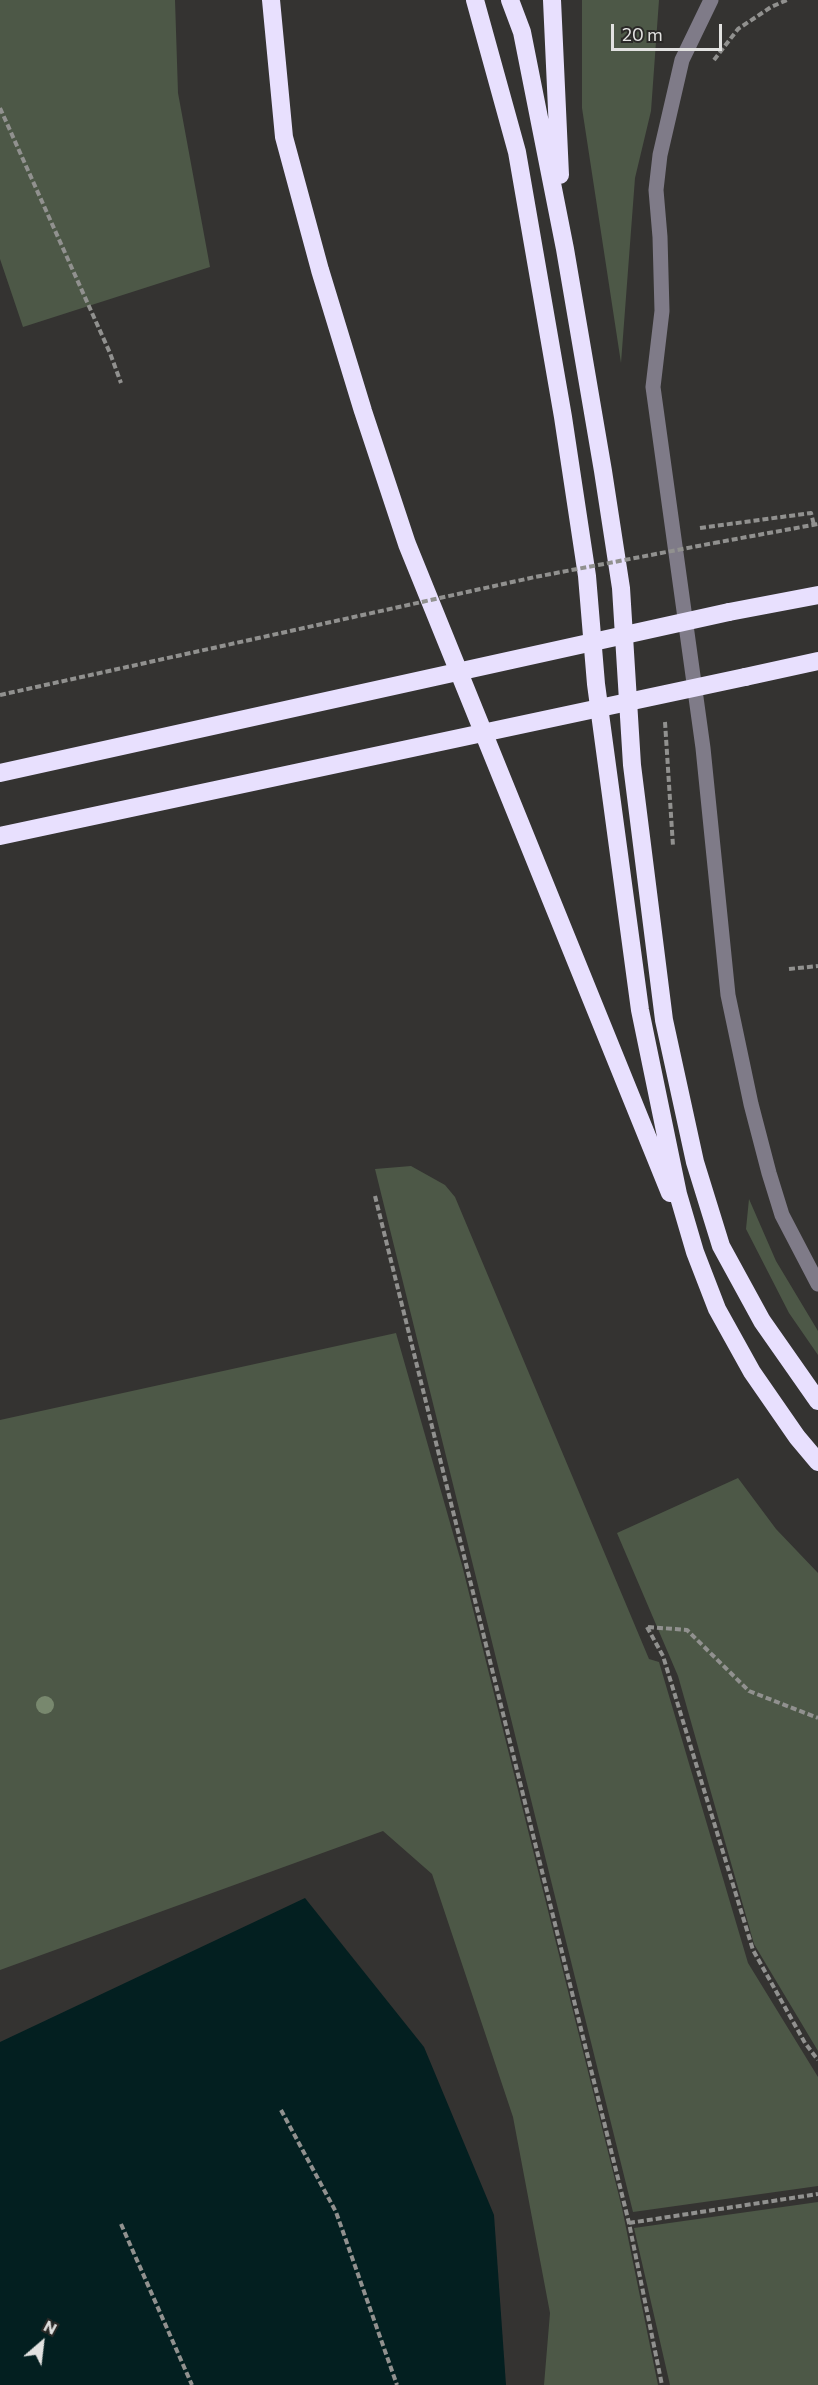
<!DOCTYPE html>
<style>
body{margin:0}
#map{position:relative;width:818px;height:2385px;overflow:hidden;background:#343331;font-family:Commissioner,sans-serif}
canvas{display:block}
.north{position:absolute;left:12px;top:2313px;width:60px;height:60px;-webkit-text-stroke:4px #2a2927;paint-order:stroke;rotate:28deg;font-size:16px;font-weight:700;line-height:24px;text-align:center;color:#e2e2e1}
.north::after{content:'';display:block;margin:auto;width:21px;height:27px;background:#e2e2e1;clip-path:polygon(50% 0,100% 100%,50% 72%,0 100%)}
.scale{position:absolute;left:611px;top:24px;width:111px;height:27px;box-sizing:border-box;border:3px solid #e2e2e1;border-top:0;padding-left:8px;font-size:18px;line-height:21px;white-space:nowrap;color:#e2e2e1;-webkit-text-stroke:4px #2a2927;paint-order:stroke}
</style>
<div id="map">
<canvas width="818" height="2385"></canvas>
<div class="north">N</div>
<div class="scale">20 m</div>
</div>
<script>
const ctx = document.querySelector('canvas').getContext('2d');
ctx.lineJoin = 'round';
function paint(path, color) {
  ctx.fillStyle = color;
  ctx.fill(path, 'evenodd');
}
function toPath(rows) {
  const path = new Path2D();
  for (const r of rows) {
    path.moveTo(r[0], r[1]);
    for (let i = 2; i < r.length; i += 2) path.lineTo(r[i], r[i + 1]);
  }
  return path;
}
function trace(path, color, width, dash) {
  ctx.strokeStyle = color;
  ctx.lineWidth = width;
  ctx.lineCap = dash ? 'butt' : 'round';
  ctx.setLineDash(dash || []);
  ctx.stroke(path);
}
paint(toPath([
 [0,0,175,0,178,93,210,267,23,327,0,259],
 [582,0,659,0,651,111,635,178,621,363,582,108],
 [411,1166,445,1185,455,1197,649,1659,659,1662,748,1963,818,2077,818,2186,633,2212,375,1169],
 [749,1199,776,1261,818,1331,818,1355,789,1313,746,1229],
 [396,1333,462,1565,622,2208,658,2385,544,2385,550,2313,513,2117,432,1874,383,1831,0,1970,0,1420],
 [738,1478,776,1529,818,1573,818,2051,754,1944,678,1676,617,1533],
 [818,2202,818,2385,670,2385,634,2228]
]), '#4d5847');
paint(toPath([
 [305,1898,424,2047,494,2215,506,2385,0,2385,0,2042]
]), '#031f20');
trace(toPath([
 [714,60,738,29,771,7,787,0],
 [0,108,110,353,121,383],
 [700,528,811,513,814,525],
 [714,543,818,524],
 [665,722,673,846],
 [789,969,818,966],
 [375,1196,629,2223,662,2385],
 [647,1627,663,1656,753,1950,805,2043,818,2060],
 [648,1627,687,1630,749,1691,818,1718],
 [281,2110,336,2212,397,2385],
 [629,2223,818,2194],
 [121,2224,192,2385]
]), '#91918f', 4, [6, 3]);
trace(toPath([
 [711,0,682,60,660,155,656,190,660,237,662,311,653,387,703,748,728,995,751,1104,769,1173,782,1215,818,1284]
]), '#7f7b88', 15);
trace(toPath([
 [271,0,284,137,320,270,363,411,407,544,670,1193],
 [475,0,517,152,563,417,587,576,596,684,640,1010,678,1194,695,1252,717,1309,752,1372,797,1437,818,1462],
 [510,0,522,32,565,249,603,471,621,588,632,765,664,1020,695,1162,721,1246,762,1321,818,1401],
 [552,0,560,175],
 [729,612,818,595],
 [745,677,818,661]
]), '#e8e0fe', 18);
trace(toPath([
 [0,695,535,577,714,543]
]), '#91918f', 4, [6, 3]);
trace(toPath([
 [0,773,729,612],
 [0,836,745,677]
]), '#e8e0fe', 18);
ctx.fillStyle = '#78886e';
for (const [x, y] of [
 [45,1705]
]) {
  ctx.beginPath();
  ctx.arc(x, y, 9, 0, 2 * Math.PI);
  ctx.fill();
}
</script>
